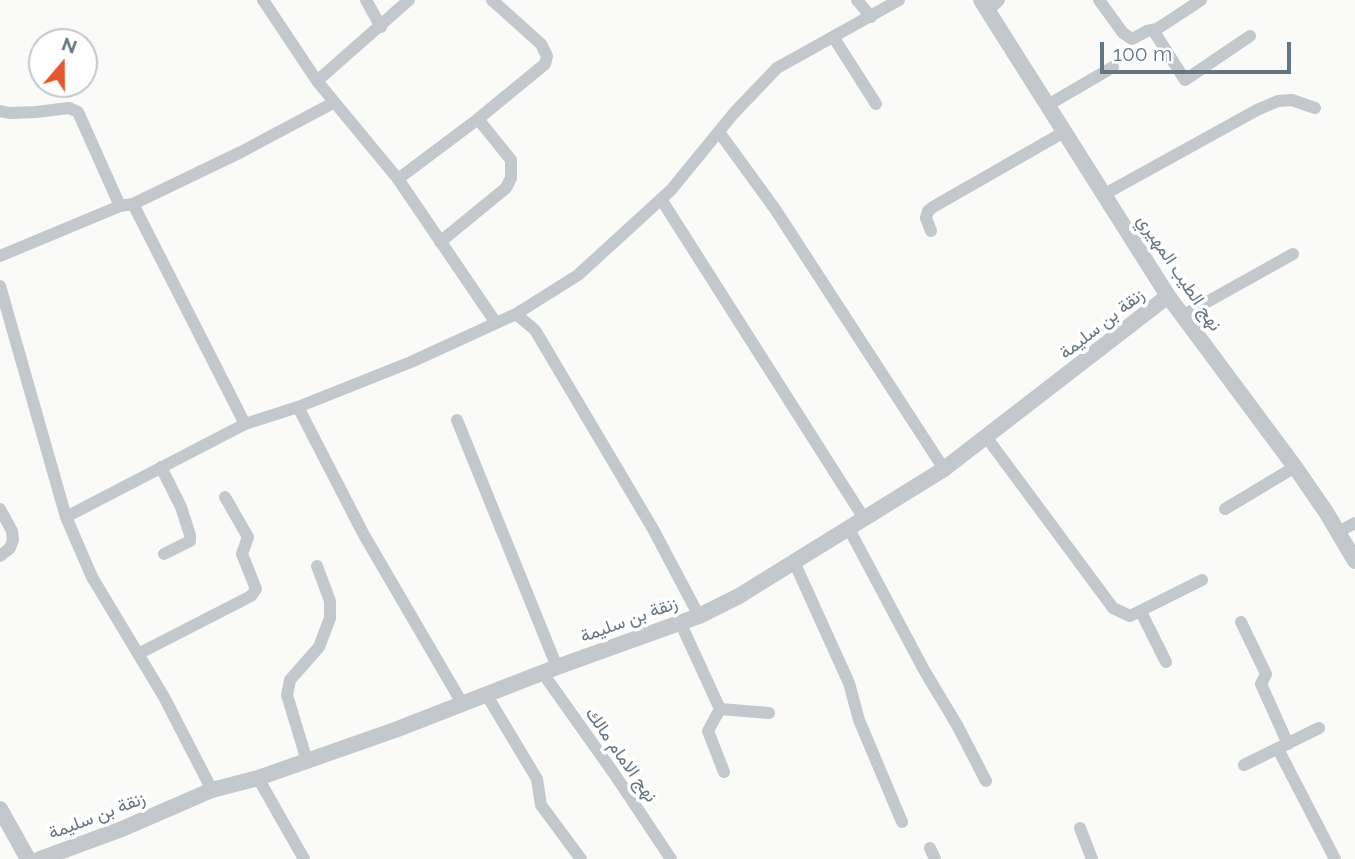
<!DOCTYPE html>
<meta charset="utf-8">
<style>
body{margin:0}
#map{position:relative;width:1355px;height:859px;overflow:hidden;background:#fafaf8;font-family:Raleway,sans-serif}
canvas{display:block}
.north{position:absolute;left:28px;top:28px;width:70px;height:70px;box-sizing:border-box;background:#fff;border:2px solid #c1c8cd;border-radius:50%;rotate:20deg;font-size:19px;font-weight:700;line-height:28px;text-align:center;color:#657683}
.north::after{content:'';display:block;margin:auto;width:24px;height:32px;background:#e4572e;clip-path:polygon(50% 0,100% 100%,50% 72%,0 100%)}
.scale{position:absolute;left:1100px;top:42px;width:191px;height:32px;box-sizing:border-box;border:4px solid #657683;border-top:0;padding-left:9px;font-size:21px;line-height:24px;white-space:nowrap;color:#657683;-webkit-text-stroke:5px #fff;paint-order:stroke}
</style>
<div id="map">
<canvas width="1355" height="859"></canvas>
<div class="north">N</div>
<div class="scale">100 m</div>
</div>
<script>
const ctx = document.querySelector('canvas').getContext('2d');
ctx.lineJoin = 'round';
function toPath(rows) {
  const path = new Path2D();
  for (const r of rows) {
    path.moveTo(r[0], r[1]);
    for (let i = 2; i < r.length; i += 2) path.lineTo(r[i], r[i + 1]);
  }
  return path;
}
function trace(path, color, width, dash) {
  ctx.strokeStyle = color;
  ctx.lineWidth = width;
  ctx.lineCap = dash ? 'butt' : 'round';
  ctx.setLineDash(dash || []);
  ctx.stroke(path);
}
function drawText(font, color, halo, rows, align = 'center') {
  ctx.font = font + ' Raleway,Vazirmatn,sans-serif';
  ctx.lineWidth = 7;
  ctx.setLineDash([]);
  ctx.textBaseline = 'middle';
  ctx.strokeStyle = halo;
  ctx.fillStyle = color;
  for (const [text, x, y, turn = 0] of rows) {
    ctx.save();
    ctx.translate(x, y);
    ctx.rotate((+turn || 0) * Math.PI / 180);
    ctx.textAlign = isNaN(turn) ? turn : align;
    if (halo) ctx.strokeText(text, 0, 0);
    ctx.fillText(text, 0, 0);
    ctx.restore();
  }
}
trace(toPath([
 [263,0,317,81,398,179,496,323],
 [366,0,381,27],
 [857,0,871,17],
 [1099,0,1123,33,1132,39,1147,31,1157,29,1201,0],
 [988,11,999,0],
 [1153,30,1185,80,1250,36],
 [834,38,876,104],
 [317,81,409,0],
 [1048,105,1113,67],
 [0,111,9,113,36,112,69,108,78,112,120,206],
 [719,132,775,209,944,469],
 [398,179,478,119,545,64,547,56,541,44,492,0],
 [1103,195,1257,110,1278,101,1292,100,1315,108],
 [661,199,865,520],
 [133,204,245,424],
 [931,231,926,218,928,211,933,207,1064,132],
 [440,242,506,188,511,178,511,160,478,119],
 [0,256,120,206,133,204,241,152,333,103],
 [0,286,66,517,92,577,164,697,212,790],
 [516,314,535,330,653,529,699,616],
 [1182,316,1293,254],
 [298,407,364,535,462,703],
 [457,420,557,667],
 [987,438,1113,608,1130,616,1202,580],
 [161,467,181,507,190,535,190,541,164,554],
 [0,509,12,531,13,540,10,548,0,556],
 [1225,509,1295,467],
 [66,517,245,424,298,407,411,362,516,314,578,275,671,190,734,113,777,68,899,0],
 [849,529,924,670,957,725,986,781],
 [1338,532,1355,523],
 [795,564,849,683,859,720,902,822],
 [1141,612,1166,662],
 [680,622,720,709,769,713],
 [1241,622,1266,674,1261,684,1288,744],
 [138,654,251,596,256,589,242,554,248,537,225,497],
 [542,672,615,775,671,859],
 [486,694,537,779,541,805,581,859],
 [720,709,708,731,724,772],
 [1278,749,1335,859],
 [307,761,287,695,290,680,319,647,330,618,330,601,317,566],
 [1244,765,1319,728],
 [258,778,304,859],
 [1080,828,1092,859],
 [930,848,935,859]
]), '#c3c8cc', 12);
trace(toPath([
 [981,0,1168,296,1295,467,1326,512,1355,561],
 [0,809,28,859],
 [40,859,122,829,212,790,258,778,395,730,557,667,699,616,739,596,944,469,1168,296]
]), '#c3c8cc', 16);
drawText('18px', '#657683', '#fff', [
 ["نهج الطيب المهيري",1179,273,56],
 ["زنقة بن سليمة",1102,324,-38],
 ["زنقة بن سليمة",629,620,-20],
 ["نهج الامام مالك",621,755,55],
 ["زنقة بن سليمة",97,816,-21]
]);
</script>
